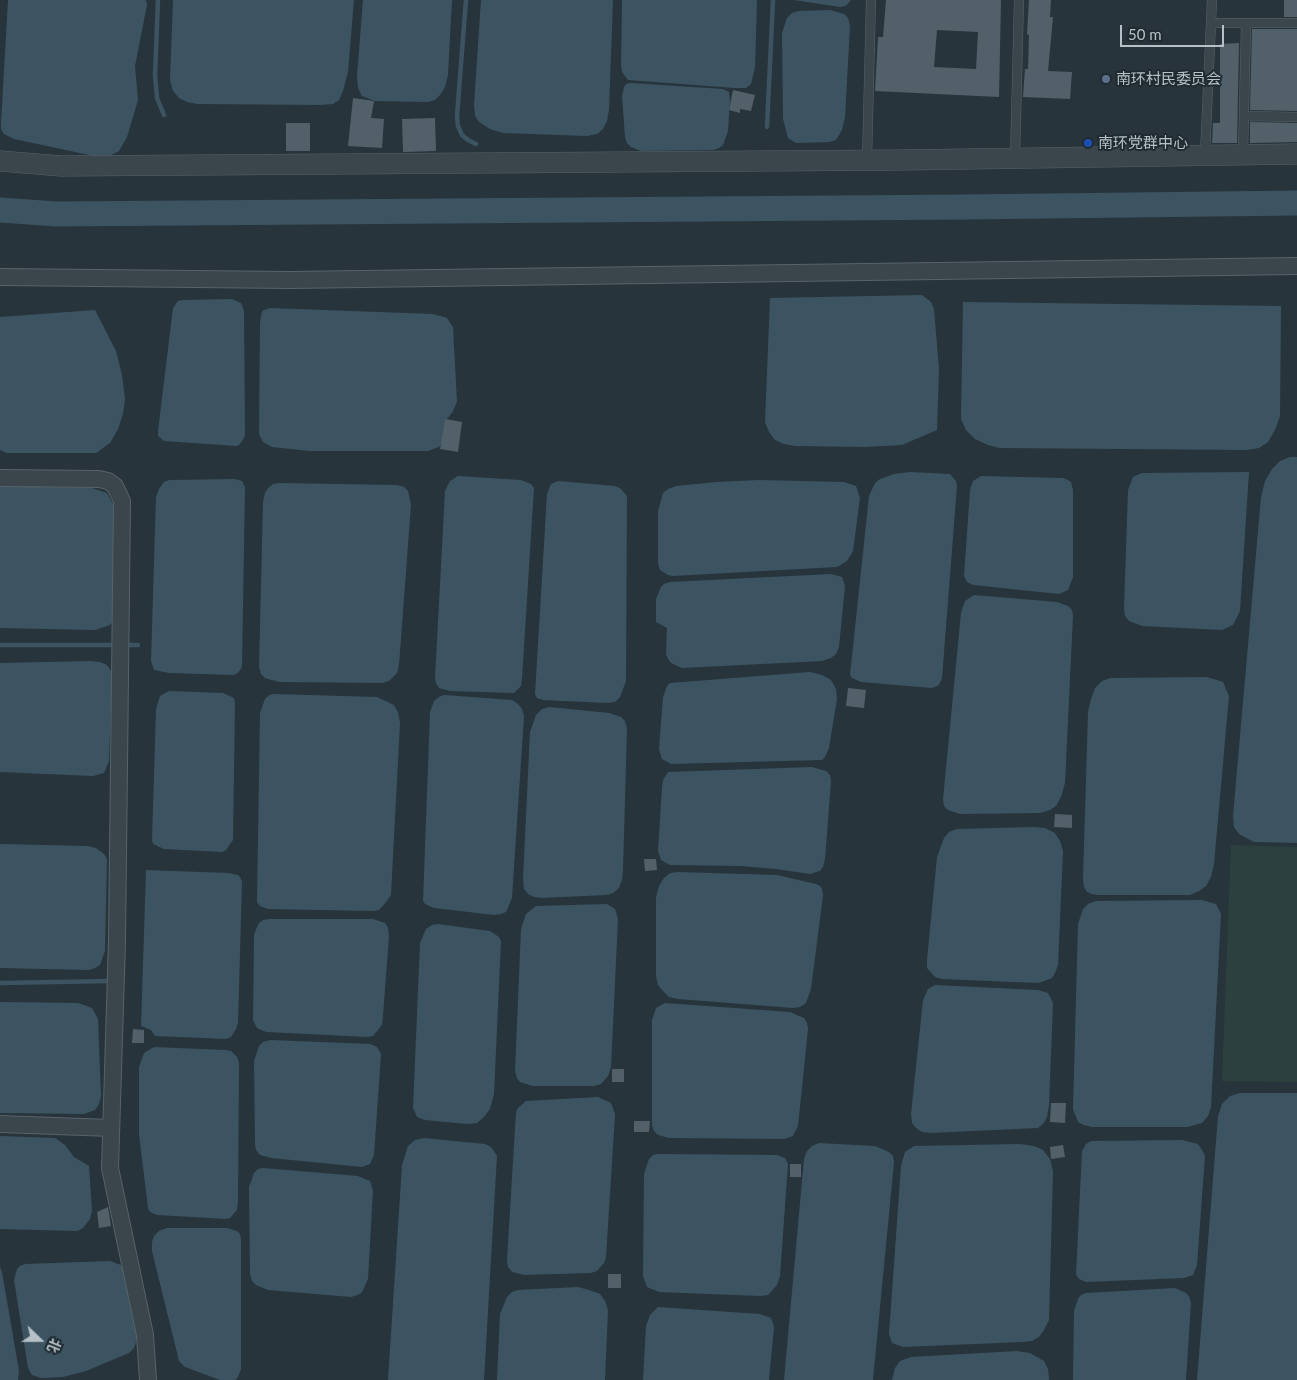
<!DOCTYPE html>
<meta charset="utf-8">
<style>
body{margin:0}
#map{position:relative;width:1297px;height:1380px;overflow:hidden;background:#27343c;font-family:Lato,"Noto Sans SC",sans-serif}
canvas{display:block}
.north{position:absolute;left:15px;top:1315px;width:50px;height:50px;-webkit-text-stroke:4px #1f2b31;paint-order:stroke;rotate:112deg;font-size:14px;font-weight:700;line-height:20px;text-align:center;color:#b6c0c7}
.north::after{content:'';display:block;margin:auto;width:18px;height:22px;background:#b6c0c7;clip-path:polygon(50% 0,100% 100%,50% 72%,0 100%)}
.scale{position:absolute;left:1120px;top:25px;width:104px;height:22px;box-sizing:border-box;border:2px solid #b6c0c7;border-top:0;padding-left:6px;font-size:15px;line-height:18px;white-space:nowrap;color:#b6c0c7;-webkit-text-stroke:4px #1f2b31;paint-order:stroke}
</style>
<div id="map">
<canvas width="1297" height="1380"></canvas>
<div class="north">北</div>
<div class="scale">50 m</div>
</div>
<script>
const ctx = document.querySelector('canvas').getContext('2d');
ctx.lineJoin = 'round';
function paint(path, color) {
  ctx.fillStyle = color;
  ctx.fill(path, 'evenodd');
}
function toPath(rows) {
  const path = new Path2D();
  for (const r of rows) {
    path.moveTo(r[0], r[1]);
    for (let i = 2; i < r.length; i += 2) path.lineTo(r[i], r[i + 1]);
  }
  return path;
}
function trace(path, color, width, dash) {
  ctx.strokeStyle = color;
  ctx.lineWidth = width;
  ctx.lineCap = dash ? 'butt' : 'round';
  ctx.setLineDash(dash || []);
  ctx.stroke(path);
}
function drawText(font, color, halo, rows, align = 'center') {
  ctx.font = font + ' Lato,"Noto Sans SC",sans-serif';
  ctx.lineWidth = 4;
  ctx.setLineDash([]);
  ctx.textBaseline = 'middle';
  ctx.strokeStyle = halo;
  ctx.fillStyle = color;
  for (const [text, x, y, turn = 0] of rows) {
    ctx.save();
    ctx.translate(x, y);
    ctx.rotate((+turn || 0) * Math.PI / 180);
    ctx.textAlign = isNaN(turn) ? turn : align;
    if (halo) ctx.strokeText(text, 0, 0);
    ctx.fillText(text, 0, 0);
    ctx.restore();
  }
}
paint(toPath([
 [1231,845,1297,847,1297,1082,1222,1081]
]), '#2c413d');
paint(toPath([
 [8,0,146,0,147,5,135,66,138,100,127,137,119,151,109,156,94,156,14,139,4,134,1,129,1,123],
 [173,0,354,0,348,72,343,91,339,100,333,104,321,105,197,104,187,102,179,98,173,91,170,80],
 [363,0,452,0,448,75,445,87,440,95,435,100,428,102,375,101,362,96,358,88,357,76],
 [481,0,613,0,609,110,607,121,603,129,597,134,587,136,503,133,490,129,479,122,475,116,474,105],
 [622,0,757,0,755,68,751,84,746,88,735,88,628,80,622,72,621,65],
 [794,0,851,0,846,6,840,7],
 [830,10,844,14,848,18,850,26,845,117,842,130,836,140,829,142,796,143,788,138,783,119,782,33,787,18,792,13,798,11],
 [631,83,723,89,729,92,730,99,728,131,723,145,719,148,713,150,641,151,631,147,627,143,625,137,622,96,624,87,626,84],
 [922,295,931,302,934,309,939,369,937,430,902,445,865,447,795,446,784,444,775,440,769,432,765,422,770,298],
 [232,299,241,303,244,311,245,435,243,440,239,445,236,446,164,441,158,436,158,431,173,308,178,301,183,300],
 [963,302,1281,306,1280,416,1275,430,1268,442,1259,448,1247,450,999,448,988,445,975,439,966,430,961,419],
 [270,308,433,314,447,318,453,327,457,402,452,413,445,421,441,444,439,447,428,451,309,451,272,447,263,442,259,434,260,323,262,311],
 [95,310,116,351,122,375,125,399,123,414,118,429,110,443,96,453,7,453,0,450,0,317],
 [1290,457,1297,457,1297,843,1254,842,1239,834,1234,827,1233,816,1261,497,1265,481,1272,469,1280,461],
 [910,472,950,474,956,481,957,486,942,678,939,685,932,688,861,682,852,678,850,675,869,496,875,483,880,479,894,474],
 [1249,472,1240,611,1233,625,1222,630,1142,626,1129,621,1125,616,1124,608,1128,490,1133,477,1142,473],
 [458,476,521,480,531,484,534,488,522,679,521,686,514,693,450,691,439,688,436,683,435,678,445,491,450,481],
 [981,476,1064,478,1071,482,1073,490,1073,577,1068,590,1059,594,973,585,967,582,964,576,970,490,973,481],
 [235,479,242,481,245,487,242,667,238,673,233,675,169,673,154,670,151,661,156,497,159,489,164,482,169,480],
 [759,480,844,482,856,486,860,498,853,551,847,561,837,567,673,576,668,575,660,570,658,564,658,511,663,493,668,489,676,486,717,482],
 [558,481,615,486,621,489,627,496,626,681,620,697,615,702,607,703,543,700,537,698,535,694,547,494,551,484],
 [279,483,397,485,404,487,408,491,411,505,399,665,397,673,389,681,382,683,279,682,265,678,261,674,259,667,263,502,265,493,268,488,273,484],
 [0,486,92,488,107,493,114,506,113,621,110,625,95,630,0,628],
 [831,574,842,577,845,586,839,647,836,654,831,658,822,661,682,668,671,663,668,659,666,654,667,628,656,622,656,599,661,587,664,584,670,582],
 [974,595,1057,602,1068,606,1072,610,1073,616,1065,783,1061,797,1056,806,1050,810,1040,813,960,814,948,810,944,806,943,799,961,613,965,601],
 [91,661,100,662,107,665,111,671,112,679,109,761,104,773,93,776,0,772,0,663],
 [810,672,822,675,831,680,836,689,837,699,829,748,825,757,822,760,671,764,662,759,659,749,663,697,667,686,670,683],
 [1207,677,1223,682,1229,696,1214,864,1211,877,1206,886,1199,891,1190,895,1098,895,1092,894,1087,892,1084,887,1083,879,1088,712,1091,699,1095,688,1102,681,1110,678],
 [169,691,223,693,234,698,235,704,233,840,226,850,222,852,164,849,153,844,152,840,156,709,160,696],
 [275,694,377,697,394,705,398,712,400,723,391,895,387,901,379,910,373,911,268,909,260,906,257,902,260,713,265,699,269,695],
 [444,695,512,700,518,704,522,709,524,716,512,898,506,912,501,914,494,915,434,908,425,904,423,901,430,712,434,701,439,697],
 [549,707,609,713,621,717,625,721,627,729,623,870,622,880,619,888,613,893,606,895,542,898,534,897,528,894,524,889,523,879,530,732,536,715,542,709],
 [812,767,826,771,830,775,831,781,825,859,823,867,820,871,810,874,776,869,741,866,670,865,661,860,658,851,662,787,663,780,668,772],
 [1035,827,1045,828,1055,833,1060,841,1063,851,1058,965,1055,973,1052,978,1039,983,942,979,935,977,927,968,927,960,937,857,944,838,949,832,957,829],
 [0,844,88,846,96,848,104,854,107,859,105,951,100,965,95,968,89,970,0,968],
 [146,870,228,873,238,875,240,877,242,882,238,1023,236,1029,231,1037,226,1039,155,1036,151,1030,141,1026],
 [678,872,777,875,816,884,820,886,822,889,823,895,811,989,806,1003,800,1007,793,1008,678,999,669,997,663,991,658,985,656,976,656,897,659,886,664,878,670,873],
 [1202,900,1216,904,1221,914,1211,1107,1208,1116,1202,1123,1187,1127,1092,1127,1084,1125,1078,1122,1073,1109,1078,924,1083,909,1088,904,1096,901],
 [607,904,615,909,618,919,611,1067,608,1076,601,1084,594,1086,533,1086,520,1082,517,1078,515,1071,521,929,526,914,536,906],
 [269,919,373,919,385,923,388,928,389,936,383,1016,382,1025,373,1036,367,1037,266,1032,257,1028,253,1020,254,934,259,923,263,920],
 [438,924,490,931,499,937,501,941,494,1094,490,1109,484,1117,477,1123,467,1124,425,1120,417,1117,413,1108,420,943,426,929,432,925],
 [935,985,1038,990,1048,993,1053,1003,1049,1105,1047,1117,1044,1123,1038,1128,930,1133,922,1132,916,1128,912,1123,911,1114,923,1000,928,989],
 [0,1002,78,1003,92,1008,98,1019,101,1096,99,1104,95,1110,84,1114,0,1113],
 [665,1003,790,1012,804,1018,807,1023,808,1029,798,1126,793,1136,784,1139,669,1138,658,1135,654,1131,652,1125,652,1020,656,1008],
 [270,1040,370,1044,377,1047,381,1054,374,1155,370,1164,362,1167,271,1158,260,1155,256,1150,255,1144,254,1061,259,1046,263,1042],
 [154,1047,225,1050,231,1051,237,1057,239,1063,238,1202,237,1210,230,1218,226,1219,157,1215,150,1212,148,1208,139,1134,139,1067,144,1053],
 [1240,1093,1297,1093,1297,1380,1197,1380,1218,1116,1222,1104,1230,1096],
 [598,1097,611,1103,615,1114,606,1257,604,1263,597,1271,591,1273,524,1275,512,1272,508,1267,507,1260,516,1112,518,1108,526,1101],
 [0,1136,55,1138,65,1145,74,1157,89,1166,92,1211,90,1219,83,1228,77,1231,0,1229],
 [424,1138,485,1144,491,1147,497,1156,484,1380,388,1380,402,1165,408,1146,415,1140],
 [1182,1140,1198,1144,1202,1150,1205,1156,1197,1265,1193,1275,1184,1278,1086,1282,1079,1279,1076,1274,1082,1151,1086,1144,1091,1141],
 [819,1143,875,1146,889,1152,893,1156,894,1162,873,1380,784,1380,804,1159,807,1151,812,1146],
 [1020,1144,1034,1146,1043,1150,1050,1159,1053,1171,1049,1320,1044,1330,1039,1337,1032,1341,1023,1342,903,1347,892,1343,889,1334,901,1166,905,1152,914,1146],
 [658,1154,777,1155,785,1158,788,1164,780,1276,777,1285,768,1295,760,1296,659,1292,647,1287,643,1276,644,1174,649,1159,653,1155],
 [263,1168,358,1176,370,1181,373,1190,368,1279,362,1292,358,1295,351,1297,268,1290,256,1285,252,1281,250,1274,249,1187,254,1173,258,1169],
 [167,1228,227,1228,237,1231,240,1234,241,1240,241,1369,238,1377,235,1380,220,1380,185,1367,179,1361,152,1251,152,1242,154,1236,159,1231],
 [110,1261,121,1265,124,1269,138,1336,134,1348,129,1353,86,1371,63,1377,41,1378,32,1375,28,1368,14,1280,17,1269,20,1266,25,1264],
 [0,1267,2,1272,19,1371,18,1380,0,1380],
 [578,1287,589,1290,600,1294,605,1301,608,1310,605,1380,497,1380,500,1314,507,1297,512,1292,518,1290],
 [1175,1288,1186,1293,1189,1296,1191,1303,1186,1380,1073,1380,1074,1311,1078,1299,1081,1295,1086,1293],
 [658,1307,760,1314,771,1318,774,1327,769,1380,643,1380,646,1326,650,1315],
 [1017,1351,1030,1353,1044,1361,1048,1369,1049,1380,892,1380,895,1368,900,1361,911,1357]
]), '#3c5461');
trace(toPath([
 [158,0,155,75,157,98,164,115],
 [466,0,457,116,458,126,462,135,468,140,476,144],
 [767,127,773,0],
 [0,645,117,645],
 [125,645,138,645],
 [0,983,111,981]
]), '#3c5461', 4.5);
trace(toPath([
 [0,210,56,214,965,207,1297,203]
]), '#3c5461', 25);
paint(toPath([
 [886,0,1001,0,999,97,875,91,878,37,883,37],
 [937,30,978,32,976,69,934,67],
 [1029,0,1051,0,1050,17,1053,17,1048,71,1072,72,1070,99,1023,97,1025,69,1028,69,1029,35,1027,34],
 [1284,0,1297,0,1297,17,1284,17],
 [1252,29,1297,29,1297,111,1250,110],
 [1239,43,1237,143,1212,143,1213,123,1220,123,1220,44],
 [733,90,755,95,751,111,740,109,740,113,729,110],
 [353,98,374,101,371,118,384,119,382,148,348,146],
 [435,118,436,151,403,152,402,119],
 [1250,122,1297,123,1297,142,1250,143],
 [286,123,310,123,310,151,286,151],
 [445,419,462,422,458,452,440,449],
 [848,688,866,690,864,708,846,706],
 [1055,814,1072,815,1072,828,1054,827],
 [644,859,656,859,657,870,645,871],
 [133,1029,144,1030,144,1043,132,1043],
 [612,1069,624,1069,624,1082,612,1082],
 [1051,1103,1066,1103,1065,1123,1050,1122],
 [634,1121,650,1121,649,1132,634,1132],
 [1063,1145,1065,1157,1051,1159,1050,1147],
 [790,1164,801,1164,801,1177,790,1177],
 [108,1207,111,1226,99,1228,97,1212],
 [608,1274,621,1274,621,1288,608,1288]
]), '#526169');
const service = toPath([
 [1211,23,1297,23],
 [1244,116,1297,117],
 [1243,154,1246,23],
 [1205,155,1212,0],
 [1015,158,1019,0],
 [867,160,871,0]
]);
const minor = toPath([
 [0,277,290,280,1297,266],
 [0,478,99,479,108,481,115,486,122,501,117,941,110,1168,145,1335,148,1380],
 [0,1124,111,1128]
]);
const tertiary = toPath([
 [0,161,61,166,902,160,1297,154]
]);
trace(service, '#58636a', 10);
trace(minor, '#58636a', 18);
trace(tertiary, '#58636a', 21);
trace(service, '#3a464c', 9);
trace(minor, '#3a464c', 16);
trace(tertiary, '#3a464c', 20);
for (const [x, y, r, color] of [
 [1106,79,5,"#5c6f8a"],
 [1088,143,5,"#1a4fb4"]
]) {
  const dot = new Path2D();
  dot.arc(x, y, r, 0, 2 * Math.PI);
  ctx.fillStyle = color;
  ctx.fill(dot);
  trace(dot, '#1f2b31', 2);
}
drawText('15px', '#b6c0c7', '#1f2b31', [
 ["南环村民委员会",1116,79],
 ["南环党群中心",1098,143]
], 'left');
</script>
